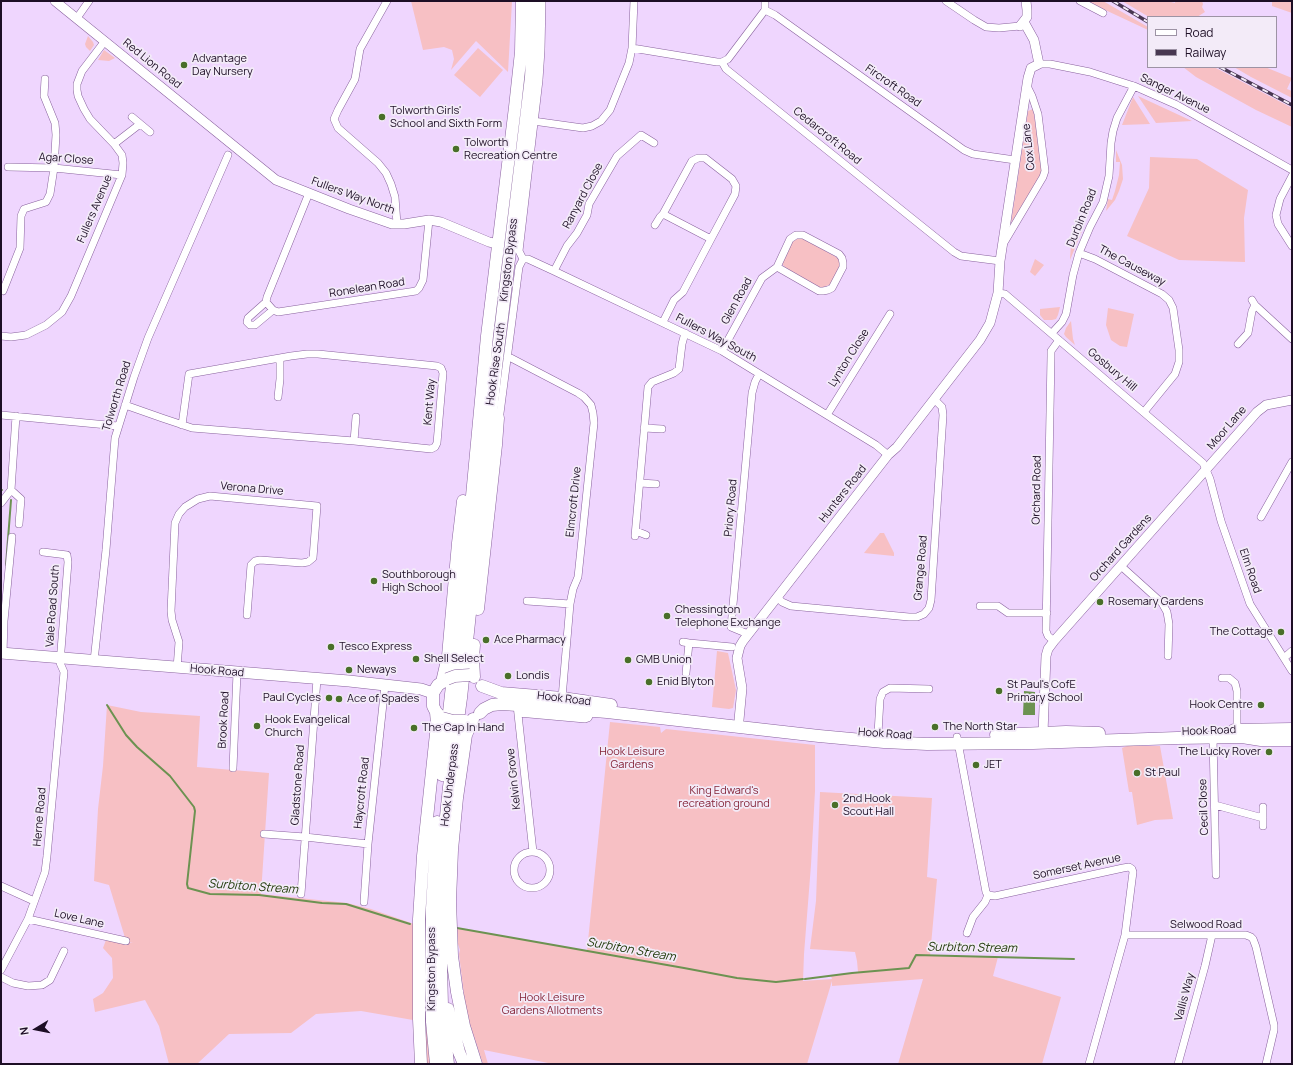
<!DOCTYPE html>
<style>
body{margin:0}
#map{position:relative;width:1293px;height:1065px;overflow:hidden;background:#efd6fe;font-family:Manrope,sans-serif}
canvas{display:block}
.frame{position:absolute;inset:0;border:2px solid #1d0e25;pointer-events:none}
.legend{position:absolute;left:1147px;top:16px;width:130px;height:52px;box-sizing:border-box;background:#f3ebf8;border:1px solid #9d93a4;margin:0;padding:5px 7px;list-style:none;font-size:12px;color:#1d0e25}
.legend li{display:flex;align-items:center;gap:8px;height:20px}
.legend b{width:20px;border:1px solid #9d93a4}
.north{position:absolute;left:16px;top:1009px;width:40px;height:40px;-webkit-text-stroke:3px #f3ebf8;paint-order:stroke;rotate:260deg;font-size:11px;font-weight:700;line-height:16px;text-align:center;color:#1d0e25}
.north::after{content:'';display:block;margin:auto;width:14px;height:18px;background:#1d0e25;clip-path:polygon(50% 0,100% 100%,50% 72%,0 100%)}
</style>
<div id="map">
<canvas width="1293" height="1065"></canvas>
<div class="frame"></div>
<ul class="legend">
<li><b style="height:5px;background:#fff"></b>Road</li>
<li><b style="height:5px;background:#483751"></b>Railway</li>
</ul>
<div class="north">N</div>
</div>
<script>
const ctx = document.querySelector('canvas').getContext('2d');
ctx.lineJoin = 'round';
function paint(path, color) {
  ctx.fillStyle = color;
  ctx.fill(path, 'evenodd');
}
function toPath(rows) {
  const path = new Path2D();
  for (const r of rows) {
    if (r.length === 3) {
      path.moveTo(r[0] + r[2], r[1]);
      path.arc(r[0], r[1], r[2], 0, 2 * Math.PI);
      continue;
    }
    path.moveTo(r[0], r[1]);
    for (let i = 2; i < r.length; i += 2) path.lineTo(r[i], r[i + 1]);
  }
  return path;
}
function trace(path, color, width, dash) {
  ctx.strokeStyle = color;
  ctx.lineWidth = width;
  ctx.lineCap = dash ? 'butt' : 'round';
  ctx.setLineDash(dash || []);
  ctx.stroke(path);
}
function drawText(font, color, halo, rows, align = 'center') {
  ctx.font = font + ' Manrope,sans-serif';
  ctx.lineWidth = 3.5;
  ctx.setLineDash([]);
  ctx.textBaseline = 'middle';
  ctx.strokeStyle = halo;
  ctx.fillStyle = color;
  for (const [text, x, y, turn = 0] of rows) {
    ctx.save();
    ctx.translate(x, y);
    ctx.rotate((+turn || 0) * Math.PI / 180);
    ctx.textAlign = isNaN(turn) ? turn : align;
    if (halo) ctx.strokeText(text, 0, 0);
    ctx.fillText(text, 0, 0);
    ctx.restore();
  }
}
paint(toPath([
 [411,1,512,1,508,72,476,41,451,70,454,59,452,50,444,47,423,50],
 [1086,1,1103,1,1148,27,1148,30],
 [1122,1,1167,1,1175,3,1175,1,1202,1,1203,4,1202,7,1205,12,1197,17,1149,17],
 [1272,1,1292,1,1292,13,1272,6],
 [88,36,93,42,94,45,90,51,86,47,85,44],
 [478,48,503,70,480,97,454,75],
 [104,50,115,58,109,61,98,60],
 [1183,67,1214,67,1292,108,1292,127,1256,110,1196,77],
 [1234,67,1265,67,1292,78,1287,89,1292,91,1292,98,1251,77],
 [1138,96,1192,121,1156,123],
 [1133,97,1150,124,1122,125],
 [1033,109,1043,169,1042,173,1011,223,1028,111],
 [1116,150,1122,165,1123,179,1119,191,1115,200,1106,211,1108,199,1112,200,1115,191,1119,175,1120,162,1116,162],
 [1150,157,1197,159,1248,190,1244,218,1245,262,1179,260,1127,236,1149,188],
 [1082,231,1075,248,1070,260,1071,244,1074,238],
 [799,238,802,238,838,258,841,266,831,284,824,287,819,287,788,270,783,265,782,262,792,242],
 [1035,259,1044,265,1035,276,1030,272],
 [1060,307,1058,315,1056,319,1052,320,1044,320,1040,315,1040,309],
 [1108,308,1134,314,1127,347,1120,346,1111,340,1106,325],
 [1071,321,1073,339,1075,345,1066,337,1064,334,1066,328],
 [880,533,884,533,894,553,894,556,864,553],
 [717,651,728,653,736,690,733,708,729,709,712,707],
 [107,705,141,712,200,716,197,767,269,773,261,894,347,903,371,909,414,924,413,1020,361,1011,316,1014,291,1033,229,1034,197,1064,169,1064,159,1026,145,1000,95,1012,93,999,103,993,113,978,112,958,103,948,106,940,133,943,126,941,109,885,94,881,98,809,103,766],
 [610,722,660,727,661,733,666,729,815,745,815,791,811,865,804,954,803,981,832,979,831,976,858,972,857,961,855,952,810,949,816,901,820,792,932,798,927,877,937,879,930,956,998,957,993,976,1061,997,1042,1064,898,1064,923,979,832,986,832,981,807,1064,553,1064,484,1050,488,1064,483,1064,469,1021,465,1003,459,954,460,950,458,944,457,928,587,951],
 [1127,746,1160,746,1173,819,1155,820,1137,825,1132,792,1129,792,1122,748],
 [426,879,428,879,427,950,430,1064,425,1064,423,976]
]), '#f7c0c4');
paint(toPath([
 [1024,691,1035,692,1035,715,1023,715]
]), '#6c9251');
trace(toPath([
 [1,490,2,490],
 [6,565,11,500],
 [107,705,126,735,137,747,170,776,194,807,195,811,187,884,188,888,210,894,259,895,322,903,346,904,410,924],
 [457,928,684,968,737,978,776,982,803,979],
 [805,979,852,973,909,968,916,955,1074,959]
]), '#6c9251', 2);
const minor = toPath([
 [387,1,360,49,355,79,338,110,334,119,338,128,378,163,386,173,391,184,395,197,397,224],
 [946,1,974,20,986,27,999,28,1020,26],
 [1080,1,1103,13],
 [765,10,775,15,964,150,973,154,1015,160],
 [77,18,89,1],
 [632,48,717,62,722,62],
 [722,62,726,69,954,252,961,256,1000,261],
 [722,62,728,59,765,10,765,1],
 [1039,64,1050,64,1090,72,1134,86,1177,105,1292,170],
 [132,117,150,132],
 [533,121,583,128,592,126,601,121,610,110,629,63,632,48,634,1],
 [114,144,140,124],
 [8,167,54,168,122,175],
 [1292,176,1280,199,1276,215,1278,224,1292,246],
 [309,193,267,297,266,302,273,310,278,312,416,291,419,288,423,280,429,220],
 [655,225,660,217,663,214],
 [1005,241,1043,177,1045,171,1038,114,1032,96,1027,86],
 [1079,253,1095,259,1162,294,1169,300,1173,308,1179,350,1179,362,1175,374,1144,412],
 [523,259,528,259,554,271,722,351,876,445,888,455],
 [523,259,519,251,539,80,541,50,542,1],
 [554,271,567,246,577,233,587,215,589,204,617,156,641,135,654,143],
 [3,291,20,248,21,216,24,209,46,202,50,194,54,168,56,135,55,123,44,96,45,79],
 [998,293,1005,294,1203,463,1210,479,1221,521,1250,604,1292,671],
 [1252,300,1255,305,1292,339],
 [266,302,248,318,247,322,250,325,255,325,273,310],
 [663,322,674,300,683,292,711,239,735,194,736,186,732,179,705,158,698,158,692,161,663,214,711,239],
 [1052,333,1062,322,1066,314,1073,275,1079,253,1090,227,1103,202,1109,176,1111,143,1113,131,1117,118,1134,86],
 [1,336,11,337,26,335,46,325,62,312,71,296,122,175,123,163,122,155,114,144,90,119,84,109,78,96,77,90,77,84,82,71,105,41],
 [1238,344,1248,333,1252,311,1255,305],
 [722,351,762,278,777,267,790,239,796,235,803,235,839,254,842,258,843,263,843,267,832,288,828,290,823,291,819,291,777,267],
 [507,358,511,358,578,393,584,397,591,405,593,413,594,423,578,577,573,589,570,604,562,698],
 [278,397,280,379,280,358],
 [125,405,162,418,192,428,354,441,431,449,435,447,437,443,443,373,441,368,437,366,318,354,307,354,291,356,189,374,182,425],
 [1,415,118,426],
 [827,415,890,314],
 [499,421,519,267,523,259],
 [644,428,662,429],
 [354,441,356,417],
 [640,483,656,484],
 [11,490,16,416],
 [11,490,21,499,19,524],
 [1,503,11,490],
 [1261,517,1292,462],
 [636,531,646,535],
 [635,536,648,387,652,382,674,373,679,369,682,344,685,333],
 [1121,566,1162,603,1167,612,1169,624,1168,656],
 [777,597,782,602,791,606,909,617,917,617,924,614,929,608,931,600,943,415,942,407,934,399],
 [527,601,570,604],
 [980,606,998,606,1008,613,1047,613],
 [748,634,731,627,752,393,755,382,759,374],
 [1054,641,1048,636,1046,631,1051,356,1051,351,1059,340],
 [683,642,689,643,686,673],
 [689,643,732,647],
 [3,654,4,621,12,537],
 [1284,658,1292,651],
 [94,661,106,550,115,438,134,377,148,338,228,155],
 [177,668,179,642,172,620,171,611,175,523,179,514,185,507,198,499,210,496,317,506,313,558,308,562,302,563,260,560,255,561,251,565,247,615],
 [1222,678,1229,678,1235,683,1237,691,1237,730],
 [517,705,533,852],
 [518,713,585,719,588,718,592,711],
 [878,734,880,699,883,692,890,688,929,689],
 [957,737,986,892,988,895,995,896,1123,868,1129,867,1132,869,1133,872,1125,935,1089,1064],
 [1213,738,1216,875],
 [233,768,237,673],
 [1215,805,1263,818],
 [1263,807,1263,826],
 [264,834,305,837,368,844],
 [532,870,18],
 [1,886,34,901],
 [301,894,317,679],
 [364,902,368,844,385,685],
 [28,919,126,941],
 [967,933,973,917,985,902,988,895],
 [1125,935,1246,935,1251,937,1253,939,1256,947,1274,1025,1274,1030,1266,1064],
 [1,970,28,919,45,872,47,856,64,672,60,663,68,562,67,555,43,552],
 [1,977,13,983,28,986,42,985,50,980,64,951],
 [1178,1064,1205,966,1212,935]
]);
const tertiary = toPath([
 [55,1,276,180,349,209,392,224,404,224,429,220,441,222,489,242,498,244],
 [1020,26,1027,17,1027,10,1026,1],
 [739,720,742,688,737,658,740,646,743,641,888,455,897,447,980,340,990,323,998,293,1000,261,1028,78,1031,68,1039,64,1034,40,1024,22],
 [1043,733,1046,656,1048,649,1054,641,1257,412,1266,405,1292,400]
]);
const primary = toPath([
 [1,653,349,681,421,689,433,693]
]);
const trunk = toPath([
 [478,609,496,445,498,418],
 [474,677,473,658,474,645],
 [442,682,448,656,458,543,463,501],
 [482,686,501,693,562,698,611,705],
 [480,713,484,709,492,705,502,704,517,705,607,712,819,736,884,742,927,744,1033,743,1177,738,1242,737,1261,740,1292,740],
 [441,717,436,712,433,706,433,693,438,685,447,679],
 [473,719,466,735,457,798,452,850,450,901,452,956,457,992,464,1026,476,1064],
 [1234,730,1292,729],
 [996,735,1066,732,1099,733],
 [442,775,466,560,487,336,515,107,521,52,522,1],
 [448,1009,459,1052,464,1064],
 [421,1064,419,1019,419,919,423,856,437,724,436,712],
 [436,1064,432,1022,431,977,432,908,437,822],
 [448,1064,442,1006,440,923,444,836,449,787,461,698,496,367,531,77,533,40,534,1]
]);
trace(minor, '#89629e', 8);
trace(tertiary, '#89629e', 10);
trace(primary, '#89629e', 12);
trace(trunk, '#89629e', 13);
trace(minor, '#fff', 7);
trace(tertiary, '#fff', 9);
trace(primary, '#fff', 11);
trace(trunk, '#fff', 12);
const rail = toPath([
 [1113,1,1148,22],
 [1220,67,1292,105]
]);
trace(rail, '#483751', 3.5);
trace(rail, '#f3ebf8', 2, [6]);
const trunkBridge = toPath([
 [447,679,455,676,470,675],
 [442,718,453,721,465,721]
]);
trace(trunkBridge, '#89629e', 13, []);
trace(trunkBridge, '#fff', 12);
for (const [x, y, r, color] of [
 [184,65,4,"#496f29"],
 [382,117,4,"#496f29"],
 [456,149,4,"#496f29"],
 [374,581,4,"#496f29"],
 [1100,602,4,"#496f29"],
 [667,616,4,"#496f29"],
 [1281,632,4,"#496f29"],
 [486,640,4,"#496f29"],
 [331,647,4,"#496f29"],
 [416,659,4,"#496f29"],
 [628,660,4,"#496f29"],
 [349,670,4,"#496f29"],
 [508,676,4,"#496f29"],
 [649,682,4,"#496f29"],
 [999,691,4,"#496f29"],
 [329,698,4,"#496f29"],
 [339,699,4,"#496f29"],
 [1261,705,4,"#496f29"],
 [257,726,4,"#496f29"],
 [935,727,4,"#496f29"],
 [414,728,4,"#496f29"],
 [1269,752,4,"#496f29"],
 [976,765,4,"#496f29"],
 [1137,773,4,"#496f29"],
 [835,805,4,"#496f29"]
]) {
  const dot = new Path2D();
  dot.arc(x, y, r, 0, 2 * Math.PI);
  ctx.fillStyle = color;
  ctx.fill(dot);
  trace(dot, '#f3ebf8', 1.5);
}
drawText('11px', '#1d0e25', '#f3ebf8', [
 ["Advantage",192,59],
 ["Day Nursery",192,72],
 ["Tolworth Girls'",390,111],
 ["School and Sixth Form",390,124],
 ["Tolworth",464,143],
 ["Recreation Centre",464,156],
 ["Southborough",382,575],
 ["High School",382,588],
 ["Rosemary Gardens",1108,602],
 ["Chessington",675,610],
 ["Telephone Exchange",675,623],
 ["The Cottage",1273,632,"right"],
 ["Ace Pharmacy",494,640],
 ["Tesco Express",339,647],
 ["Shell Select",424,659],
 ["GMB Union",636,660],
 ["Neways",357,670],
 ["Londis",516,676],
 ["Enid Blyton",657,682],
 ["St Paul's CofE",1007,685],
 ["Primary School",1007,698],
 ["Paul Cycles",321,698,"right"],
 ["Ace of Spades",347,699],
 ["Hook Centre",1253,705,"right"],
 ["Hook Evangelical",265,720],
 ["Church",265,733],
 ["The North Star",943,727],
 ["The Cap In Hand",422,728],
 ["The Lucky Rover",1261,752,"right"],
 ["JET",984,765],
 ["St Paul",1145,773],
 ["2nd Hook",843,799],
 ["Scout Hall",843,812]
], 'left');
drawText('11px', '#1d0e25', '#f3ebf8', [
 ["Red Lion Road",152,64,39],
 ["Fircroft Road",893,86,35],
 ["Sanger Avenue",1175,94,26],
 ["Cedarcroft Road",827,136,39],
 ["Cox Lane",1029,147,-96],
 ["Agar Close",66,159,4],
 ["Fullers Way North",353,196,20],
 ["Ranyard Close",583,196,-62],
 ["Fullers Avenue",95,209,-67],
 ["Durbin Road",1082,218,-68],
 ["Kingston Bypass",509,260,-83],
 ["The Causeway",1132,266,28],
 ["Ronelean Road",367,288,-9],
 ["Glen Road",737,301,-61],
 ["Fullers Way South",716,338,28],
 ["Lynton Close",849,358,-58],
 ["Hook Rise South",496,364,-82],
 ["Gosbury Hill",1112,370,40],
 ["Tolworth Road",117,396,-73],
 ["Kent Way",430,402,-85],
 ["Moor Lane",1227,428,-49],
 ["Verona Drive",252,489,5],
 ["Orchard Road",1037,490,-89],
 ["Hunters Road",843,494,-52],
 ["Elmcroft Drive",574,502,-84],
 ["Priory Road",731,508,-85],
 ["Orchard Gardens",1121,548,-48],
 ["Grange Road",921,568,-85],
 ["Elm Road",1250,571,71],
 ["Vale Road South",53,606,-86],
 ["Hook Road",217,671,5],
 ["Hook Road",564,699,7],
 ["Brook Road",224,720,-87],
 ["Hook Road",1209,731,-2],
 ["Hook Road",885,734,4],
 ["Kelvin Grove",514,779,-96],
 ["Gladstone Road",298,785,-86],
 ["Hook Underpass",450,785,-83],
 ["Haycroft Road",362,793,-84],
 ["Cecil Close",1204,807,-92],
 ["Herne Road",40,817,-85],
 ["Somerset Avenue",1077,867,-12],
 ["Love Lane",79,919,13],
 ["Selwood Road",1206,925],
 ["Kingston Bypass",432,969,-90],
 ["Vallis Way",1185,997,-75]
]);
drawText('11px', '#842337', '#f3ebf8', [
 ["Hook Leisure",632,752],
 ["Gardens",632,765],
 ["King Edward's",724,791],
 ["recreation ground",724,804],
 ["Hook Leisure",552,998],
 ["Gardens Allotments",552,1011]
]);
drawText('italic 12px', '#223b0b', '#f3ebf8', [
 ["Surbiton Stream",253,887,4],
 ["Surbiton Stream",972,948,1],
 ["Surbiton Stream",631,950,10]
]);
</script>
